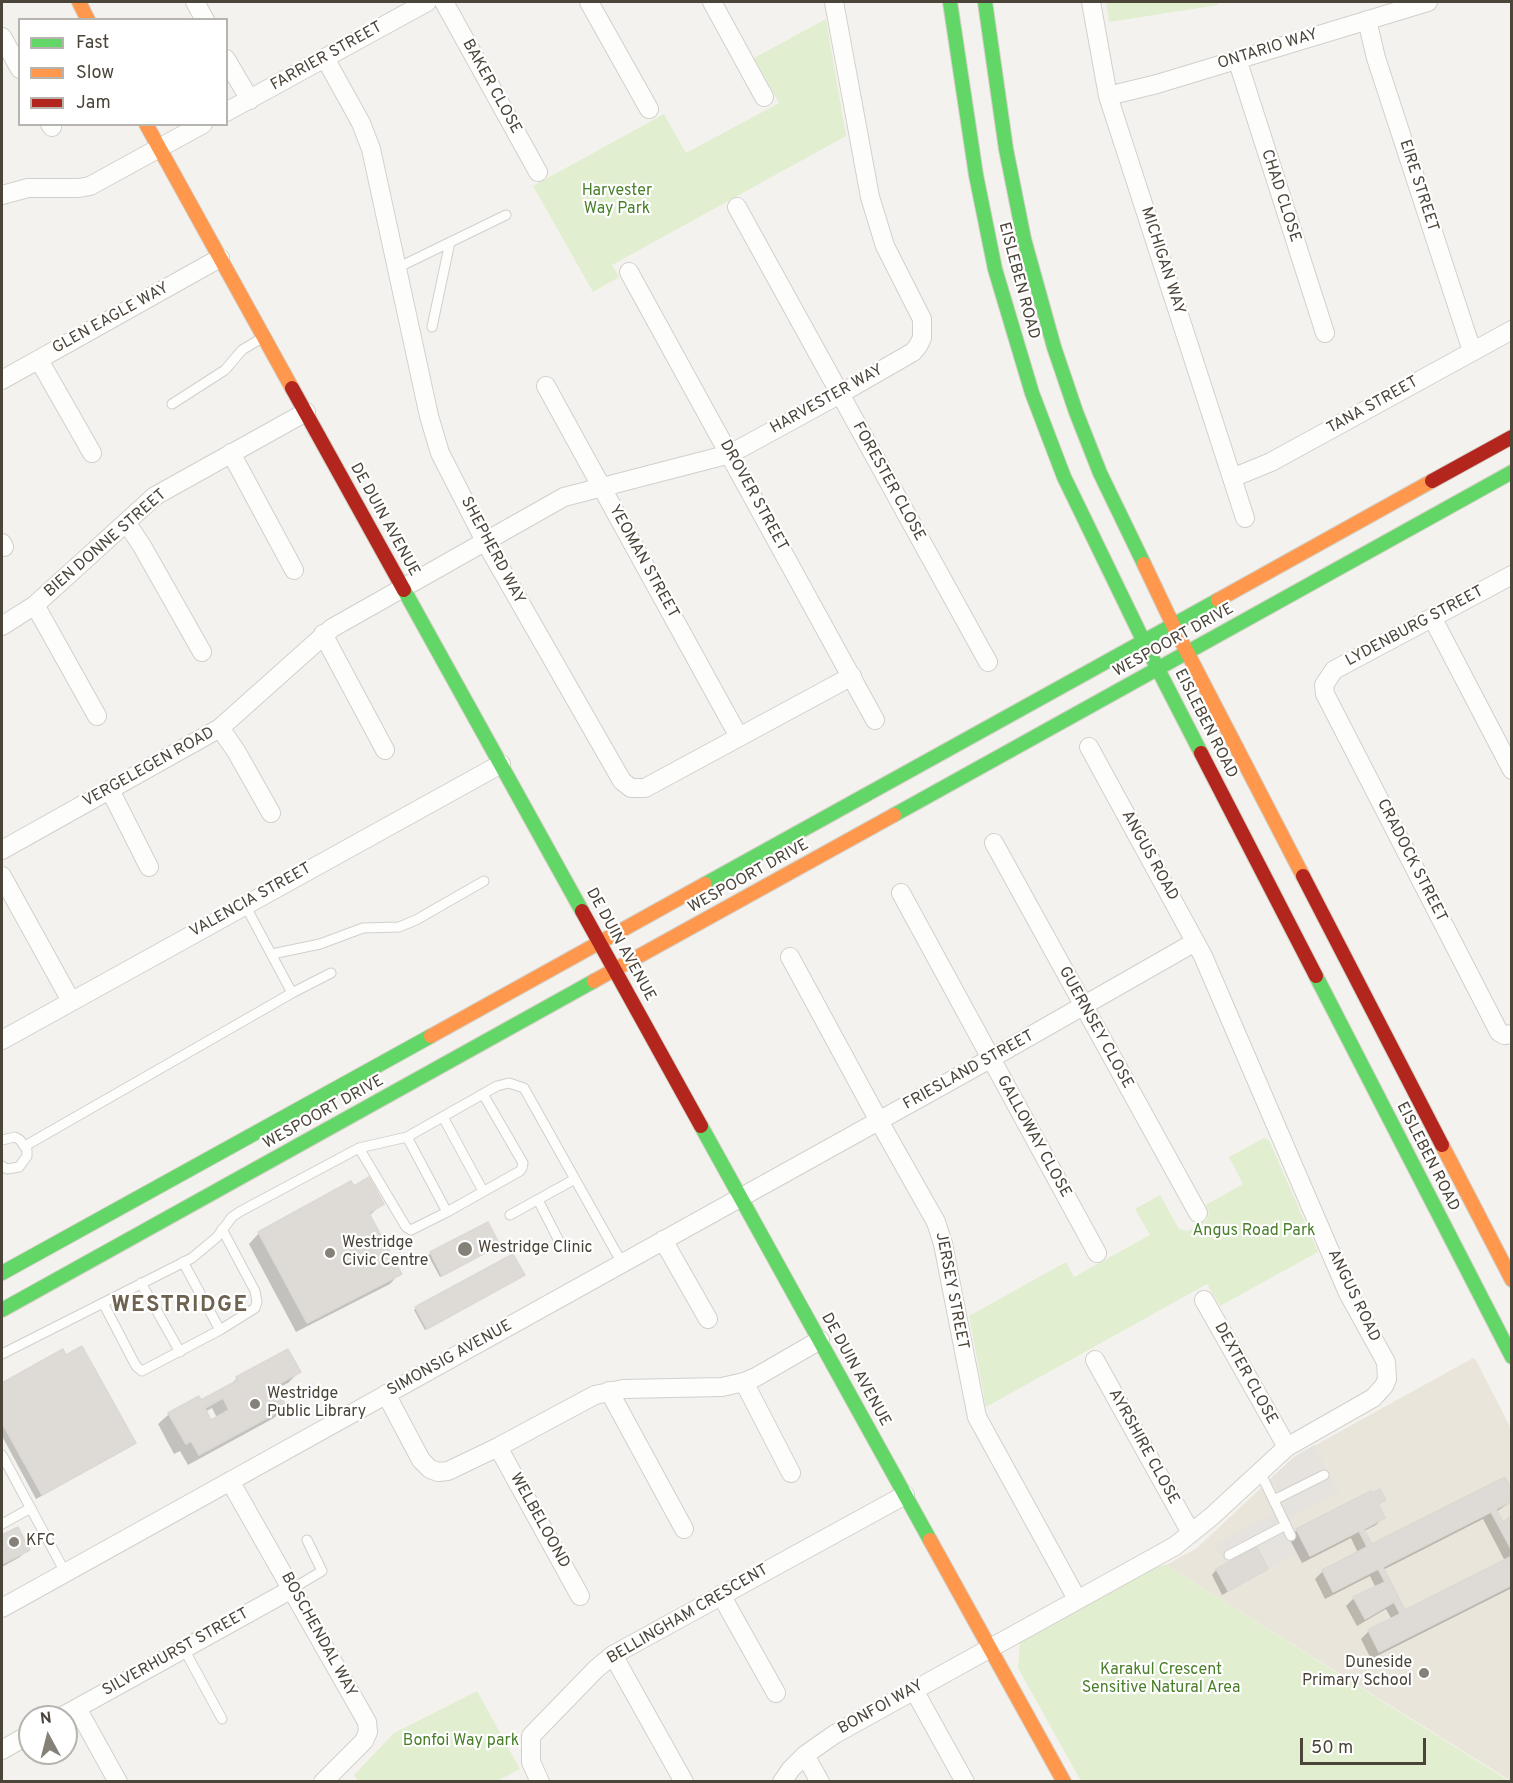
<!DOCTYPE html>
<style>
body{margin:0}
#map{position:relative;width:1513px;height:1783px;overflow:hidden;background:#f4f2ee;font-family:Overpass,sans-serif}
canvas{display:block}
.frame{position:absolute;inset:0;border:3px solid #4b4439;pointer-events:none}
.legend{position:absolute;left:18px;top:18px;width:210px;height:108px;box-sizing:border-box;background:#fff;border:2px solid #b7b4b0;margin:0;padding:8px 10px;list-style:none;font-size:18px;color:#4b4439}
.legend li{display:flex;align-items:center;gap:12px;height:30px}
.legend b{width:30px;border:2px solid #b7b4b0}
.north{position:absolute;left:18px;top:1705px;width:60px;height:60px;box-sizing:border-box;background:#fff;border:2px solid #b7b4b0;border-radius:50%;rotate:353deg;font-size:16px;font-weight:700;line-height:24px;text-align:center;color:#4b4439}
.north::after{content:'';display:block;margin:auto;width:21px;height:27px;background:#868178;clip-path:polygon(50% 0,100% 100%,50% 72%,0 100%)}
.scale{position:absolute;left:1300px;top:1738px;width:126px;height:27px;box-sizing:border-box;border:3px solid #4b4439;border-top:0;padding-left:8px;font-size:18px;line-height:21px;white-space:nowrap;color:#4b4439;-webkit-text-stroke:4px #fff;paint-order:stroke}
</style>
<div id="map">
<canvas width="1513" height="1783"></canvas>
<div class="frame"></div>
<ul class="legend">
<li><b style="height:8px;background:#63d668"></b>Fast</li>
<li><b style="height:8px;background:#ff974d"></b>Slow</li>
<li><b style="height:8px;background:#b3261e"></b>Jam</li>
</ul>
<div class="north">N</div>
<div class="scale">50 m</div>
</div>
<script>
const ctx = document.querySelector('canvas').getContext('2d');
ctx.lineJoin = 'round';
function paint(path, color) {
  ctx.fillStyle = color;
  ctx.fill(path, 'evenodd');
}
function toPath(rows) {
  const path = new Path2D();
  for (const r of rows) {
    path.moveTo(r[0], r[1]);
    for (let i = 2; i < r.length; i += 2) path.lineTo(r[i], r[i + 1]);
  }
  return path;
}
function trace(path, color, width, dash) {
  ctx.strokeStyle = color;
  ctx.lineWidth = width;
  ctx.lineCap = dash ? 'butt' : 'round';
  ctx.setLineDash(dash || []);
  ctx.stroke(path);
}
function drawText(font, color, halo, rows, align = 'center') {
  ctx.font = font + ' Overpass,sans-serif';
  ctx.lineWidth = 4.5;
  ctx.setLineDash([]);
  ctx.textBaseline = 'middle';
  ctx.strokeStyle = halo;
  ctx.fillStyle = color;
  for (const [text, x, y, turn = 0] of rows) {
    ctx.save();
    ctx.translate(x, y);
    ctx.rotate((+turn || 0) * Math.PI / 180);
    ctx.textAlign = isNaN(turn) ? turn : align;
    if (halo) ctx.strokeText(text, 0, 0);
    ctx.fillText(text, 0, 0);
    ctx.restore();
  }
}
paint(toPath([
 [1473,1358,1476,1360,1511,1429,1511,1781,1166,1565,1197,1548,1294,1457]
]), '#eae5da');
paint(toPath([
 [1106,2,1217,2,1218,5,1109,22],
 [826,19,846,136,612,265,619,277,593,292,533,186,664,114,686,153,779,103,754,58],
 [1264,1138,1269,1140,1318,1252,1220,1306,1207,1284,986,1407,969,1316,1066,1262,1074,1277,1150,1235,1135,1209,1160,1195,1179,1229,1188,1231,1207,1220,1209,1213,1206,1205,1243,1184,1229,1157],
 [1166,1565,1509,1781,1081,1781,1018,1668,1020,1642,1157,1567],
 [477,1691,520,1769,497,1781,358,1781,354,1775,394,1733]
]), '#e1eecf');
paint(toPath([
 [1314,1445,1339,1493,1289,1518,1305,1550,1268,1569,1257,1547,1225,1563,1215,1545,1285,1505,1272,1477,1294,1457]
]), '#e6e3df');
paint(toPath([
 [353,1188,382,1204,369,1216,400,1273,390,1284,296,1332,249,1244,259,1233],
 [487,1224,496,1247,440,1277,428,1255],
 [521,1277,425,1330,414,1310,416,1308],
 [63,1351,134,1443,130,1447,36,1499,2,1436,2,1385],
 [287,1351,299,1372,288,1383,275,1389,285,1407,274,1418,188,1465,180,1451,174,1454,158,1424,169,1414,201,1402,228,1387,237,1378],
 [212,1408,217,1418,211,1422,205,1412],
 [1384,1499,1378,1506,1384,1517,1376,1525,1364,1531,1371,1546,1512,1501,1496,1512,1502,1524,1512,1517,1512,1588,1371,1659,1361,1639,1369,1631,1392,1620,1386,1609,1357,1626,1346,1606,1354,1598,1376,1588,1370,1576,1325,1599,1315,1579,1323,1571,1358,1553,1351,1538,1302,1563,1289,1538,1297,1530],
 [1483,1519,1505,1561,1404,1612,1383,1570],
 [17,1529,28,1549,20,1557,2,1567,2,1537],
 [1266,1568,1261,1573,1222,1595,1212,1575,1216,1570]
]), '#0003');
const building = toPath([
 [369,1177,384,1204,369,1213,402,1274,307,1323,258,1232,351,1181,354,1186,369,1177],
 [488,1222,500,1245,442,1276,430,1252,488,1222],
 [513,1254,525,1275,427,1329,415,1307,513,1254],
 [82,1346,136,1443,42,1495,2,1423,2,1383,63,1349,66,1355,82,1346],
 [288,1349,301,1372,275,1386,287,1407,199,1455,191,1441,186,1444,168,1413,199,1396,201,1400,238,1380,236,1377,288,1349],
 [223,1398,229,1410,211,1420,205,1408,223,1398],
 [1505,1477,1512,1490,1512,1501,1496,1509,1503,1522,1512,1515,1512,1551,1491,1512,1383,1567,1405,1610,1512,1556,1512,1585,1379,1652,1368,1630,1400,1614,1394,1602,1365,1619,1353,1597,1385,1582,1378,1569,1333,1592,1322,1570,1367,1547,1359,1531,1310,1556,1296,1529,1371,1491,1372,1493,1380,1489,1386,1500,1378,1504,1385,1518,1364,1529,1372,1544,1505,1477],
 [18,1527,30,1550,2,1564,2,1535,18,1527],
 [1257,1547,1268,1569,1228,1591,1216,1569,1257,1547]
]);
paint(building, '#dedbd6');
trace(building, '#dcd9d4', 1.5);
const lane = toPath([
 [397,268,506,215],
 [432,327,450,242],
 [172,404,225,370,242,350,262,338],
 [272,954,320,944,363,928,399,927,416,920,484,881],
 [292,993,331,973],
 [443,1117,483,1191],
 [407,1137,447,1212],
 [2,1140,15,1137,20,1140,27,1150,27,1156,19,1167,7,1169,2,1166],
 [25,1146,292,993,245,905],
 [359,1148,406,1227,411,1230,447,1212,520,1171,522,1168,523,1163,483,1094],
 [538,1200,561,1245],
 [510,1215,575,1179],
 [183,1262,220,1330],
 [141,1283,180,1352],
 [103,1303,136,1366,142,1371,220,1330,255,1308,257,1302,255,1291,222,1229],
 [2,1354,192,1258,217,1237,232,1217,241,1211,359,1148,407,1137,497,1086,509,1083,524,1088,622,1263],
 [2,1455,65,1572],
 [1260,1472,1291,1536],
 [1274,1500,1324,1475],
 [2,1524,31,1508],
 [1229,1555,1286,1525],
 [292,1589,322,1571,307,1540],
 [184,1649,222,1719]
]);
const street = toPath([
 [195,2,205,20],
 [444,2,538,172],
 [589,2,649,109],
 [712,2,764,97],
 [1091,2,1108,96,1245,518],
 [1367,20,1376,58,1472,351],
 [2,37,20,69],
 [325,58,361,123,371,149,429,416,440,453,486,543,622,781,631,788,645,788,852,676],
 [226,59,250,100],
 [1237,59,1325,333],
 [1108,96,1157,84,1428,2],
 [226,112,427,2],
 [50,124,52,127],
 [2,195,28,188,79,188,90,186,203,124],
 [737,207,988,662],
 [629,272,875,720],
 [39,360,92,453],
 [2,380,220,258],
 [546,386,739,737],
 [231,453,294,570],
 [1232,478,1271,462,1512,330],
 [126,522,142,546,202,652],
 [2,543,4,547],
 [1512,575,1334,670,1324,685,1325,694,1499,1032,1504,1035,1512,1034],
 [35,605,97,716],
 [1433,619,1512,770],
 [2,626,35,605,155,496,306,412],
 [323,634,385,750],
 [220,728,236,751,271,813],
 [110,790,149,867],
 [994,843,1198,1213],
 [2,850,220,728,332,628,564,497,730,454,840,394,913,352,918,346,922,338,922,319,885,246,870,197,834,2],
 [2,876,71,1001],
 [901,893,1097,1253],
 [790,957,879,1121,936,1222,943,1244,977,1417,1077,1599],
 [2,1040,501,764],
 [663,1240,708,1319],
 [1204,1300,1287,1447],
 [1095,1360,1191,1533],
 [744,1382,791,1473],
 [609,1391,684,1529],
 [386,1394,421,1460,430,1469,438,1472,448,1471,498,1447,595,1395,623,1389,722,1387,744,1382,756,1377,820,1340],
 [498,1447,580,1596],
 [230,1481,367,1722,368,1732,364,1741,323,1782],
 [721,1595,776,1693],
 [2,1608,990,1059,1195,942],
 [613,1655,684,1782],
 [914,1690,965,1782],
 [77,1708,118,1782],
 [61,1717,292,1589],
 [2,1750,30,1734],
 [805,1755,820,1782],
 [540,1782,531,1762,531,1736,596,1669,613,1655,905,1495],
 [782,1782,791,1769,805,1755,835,1734,1175,1546,1211,1517,1287,1447,1373,1398,1384,1386,1387,1379,1386,1362,1348,1293,1203,956,1089,747]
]);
const fast = toPath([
 [950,2,976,175,995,269,1032,393,1064,477,1144,642,1201,753],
 [985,2,1006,149,1024,239,1054,347,1076,412,1100,473,1144,564],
 [404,590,582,911],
 [894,815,1512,472],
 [705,884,1218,600],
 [1316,976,1512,1357],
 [701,1126,930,1540],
 [2,1273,431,1036],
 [2,1310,594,981]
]);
const slow = toPath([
 [79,2,88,20],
 [146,124,292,388],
 [1144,564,1173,625,1303,876],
 [1218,600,1432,481],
 [594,981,894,815],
 [431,1036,705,884],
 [1442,1145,1512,1280],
 [930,1540,1064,1782]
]);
const jam = toPath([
 [292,388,404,590],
 [1432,481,1512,437],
 [1201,753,1316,976],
 [1303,876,1442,1145],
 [582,911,701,1126]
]);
trace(lane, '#d2d0cb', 11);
trace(street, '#d2d0cb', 20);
trace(fast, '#d3cfc5', 16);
trace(slow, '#d3cfc5', 16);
trace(jam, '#d3cfc5', 16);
trace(lane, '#fdfdfc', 9);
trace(street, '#fdfdfc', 18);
trace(fast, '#63d668', 14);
trace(slow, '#ff974d', 14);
trace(jam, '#b3261e', 14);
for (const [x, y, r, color] of [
 [465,1249,8,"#868178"],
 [330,1253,6,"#868178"],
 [255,1404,6,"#868178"],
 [14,1542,6,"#868178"],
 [1424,1673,6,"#868178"]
]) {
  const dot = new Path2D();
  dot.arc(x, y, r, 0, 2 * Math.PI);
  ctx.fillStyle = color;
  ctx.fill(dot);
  trace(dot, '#fff', 2);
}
drawText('16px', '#4b4439', '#fff', [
 ["ONTARIO WAY",1268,50,-17],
 ["FARRIER STREET",327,57,-29],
 ["BAKER CLOSE",491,87,61],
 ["EIRE STREET",1418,186,72],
 ["CHAD CLOSE",1280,196,72],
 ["MICHIGAN WAY",1162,261,72],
 ["EISLEBEN ROAD",1018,281,75],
 ["GLEN EAGLE WAY",111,319,-29],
 ["HARVESTER WAY",827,400,-29],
 ["TANA STREET",1373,406,-29],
 ["FORESTER CLOSE",888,482,61],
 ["DROVER STREET",753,496,61],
 ["DE DUIN AVENUE",384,520,61],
 ["BIEN DONNE STREET",106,544,-41],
 ["SHEPHERD WAY",492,551,62],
 ["YEOMAN STREET",643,562,61],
 ["LYDENBURG STREET",1415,627,-28],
 ["WESPOORT DRIVE",1174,641,-29],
 ["EISLEBEN ROAD",1205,724,63],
 ["VERGELEGEN ROAD",149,768,-29],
 ["ANGUS ROAD",1149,856,61],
 ["CRADOCK STREET",1411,861,63],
 ["WESPOORT DRIVE",749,877,-29],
 ["VALENCIA STREET",251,901,-29],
 ["DE DUIN AVENUE",620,945,61],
 ["GUERNSEY CLOSE",1095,1028,61],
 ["FRIESLAND STREET",969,1071,-29],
 ["WESPOORT DRIVE",324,1113,-29],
 ["GALLOWAY CLOSE",1033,1137,61],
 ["EISLEBEN ROAD",1427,1157,63],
 ["JERSEY STREET",951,1291,79],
 ["ANGUS ROAD",1353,1296,64],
 ["SIMONSIG AVENUE",450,1359,-29],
 ["DE DUIN AVENUE",855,1370,61],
 ["DEXTER CLOSE",1245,1374,61],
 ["AYRSHIRE CLOSE",1143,1447,61],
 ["WELBELOOND",539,1521,61],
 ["BELLINGHAM CRESCENT",688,1615,-30],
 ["BOSCHENDAL WAY",318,1635,61],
 ["SILVERHURST STREET",176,1653,-29],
 ["BONFOI WAY",881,1708,-29]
]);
drawText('16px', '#4a7f2a', '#fff', [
 ["Harvester",617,192],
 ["Way Park",617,210],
 ["Angus Road Park",1254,1232],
 ["Karakul Crescent",1161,1671],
 ["Sensitive Natural Area",1161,1689],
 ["Bonfoi Way park",461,1742]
]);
drawText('16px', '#4b4439', '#fff', [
 ["Westridge",342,1244],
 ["Civic Centre",342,1262],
 ["Westridge Clinic",478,1249],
 ["Westridge",267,1395],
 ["Public Library",267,1413],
 ["KFC",26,1542],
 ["Duneside",1412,1664,"right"],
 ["Primary School",1412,1682,"right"]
], 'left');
ctx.letterSpacing = '1.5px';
drawText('bold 22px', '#6e6250', '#fff', [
 ["WESTRIDGE",180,1307]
]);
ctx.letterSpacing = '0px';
</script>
